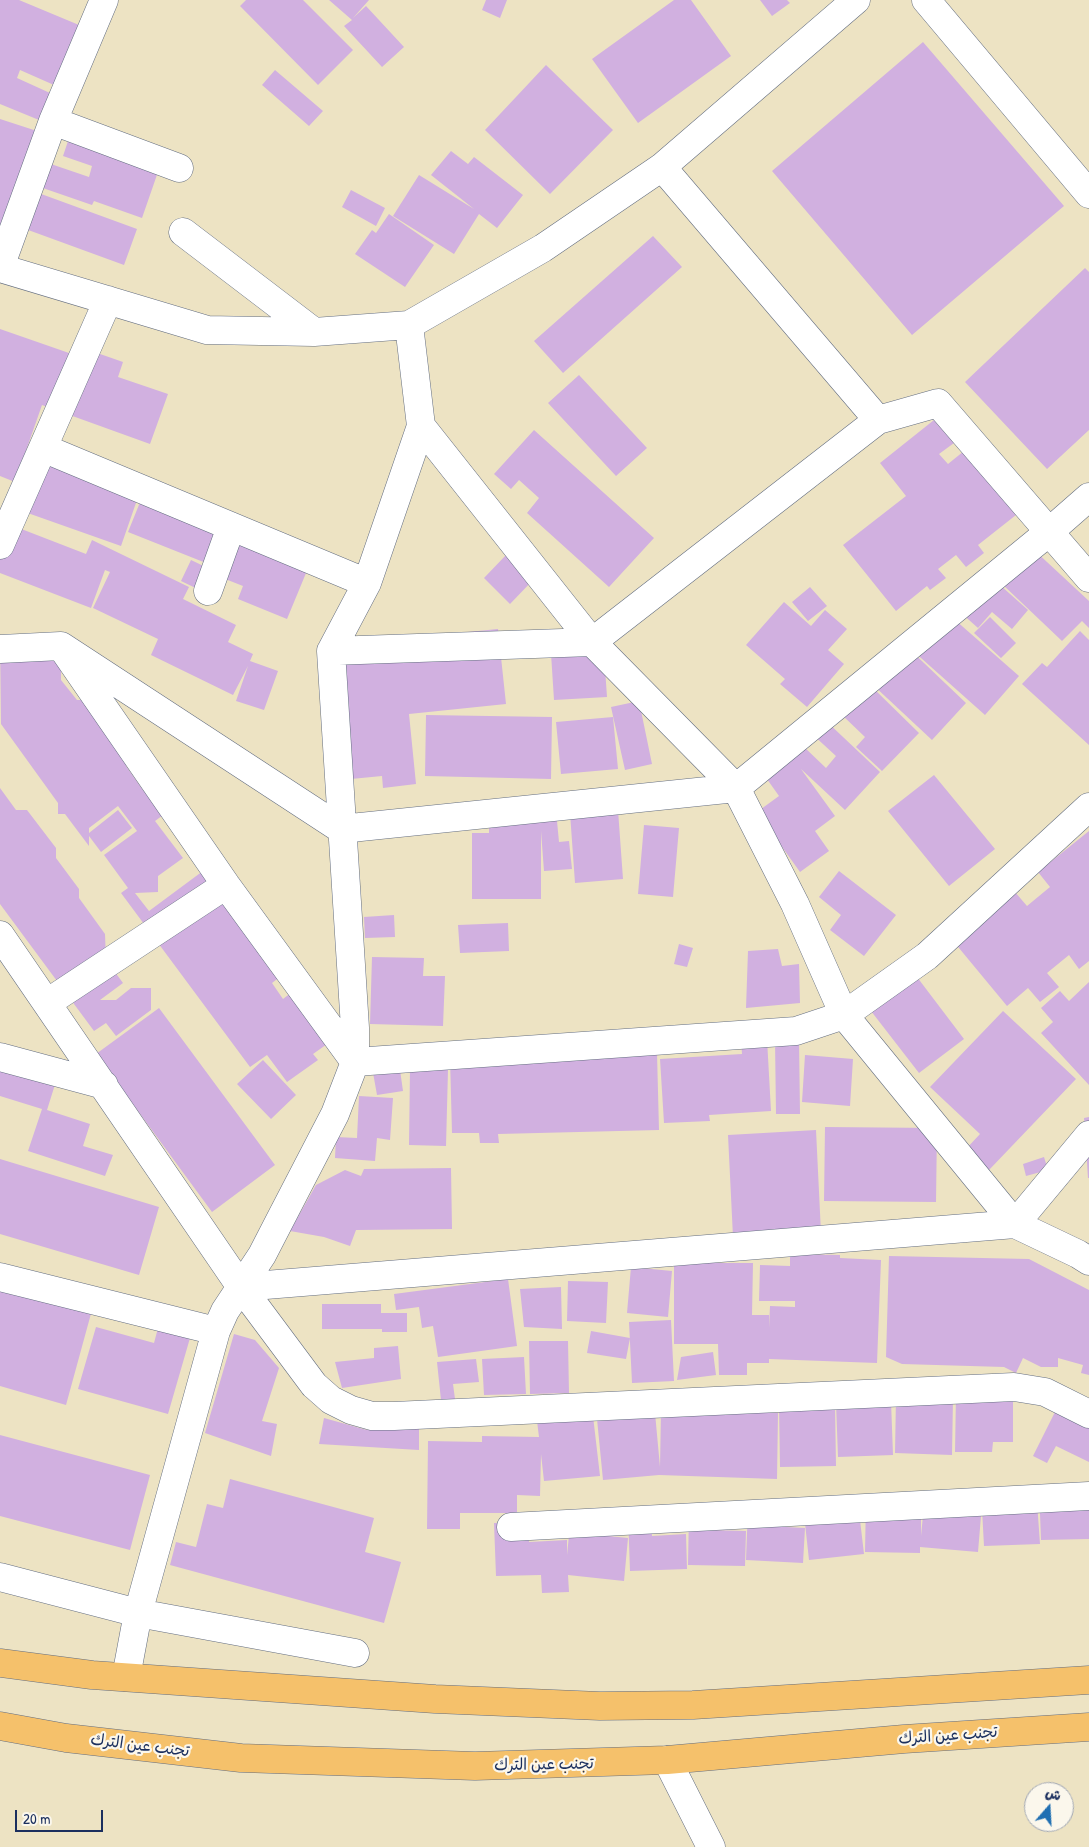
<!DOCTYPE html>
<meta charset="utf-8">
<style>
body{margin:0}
#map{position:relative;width:1089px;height:1847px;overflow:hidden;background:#ede3c3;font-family:"Patrick Hand","Playpen Sans Arabic",sans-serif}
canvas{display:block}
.north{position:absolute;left:1024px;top:1782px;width:50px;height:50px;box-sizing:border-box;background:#fbf7ec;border:1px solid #a1a7b3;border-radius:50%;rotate:19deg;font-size:14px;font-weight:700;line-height:20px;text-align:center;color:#1b2f5e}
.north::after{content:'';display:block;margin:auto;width:18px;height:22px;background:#1f6fb2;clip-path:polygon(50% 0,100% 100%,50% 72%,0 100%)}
.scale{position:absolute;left:15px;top:1810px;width:88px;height:22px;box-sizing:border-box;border:2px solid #1b2f5e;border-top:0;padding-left:6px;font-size:15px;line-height:18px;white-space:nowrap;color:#1b2f5e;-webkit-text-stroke:4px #fbf7ec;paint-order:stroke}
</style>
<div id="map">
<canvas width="1089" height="1847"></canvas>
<div class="north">ش</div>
<div class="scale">20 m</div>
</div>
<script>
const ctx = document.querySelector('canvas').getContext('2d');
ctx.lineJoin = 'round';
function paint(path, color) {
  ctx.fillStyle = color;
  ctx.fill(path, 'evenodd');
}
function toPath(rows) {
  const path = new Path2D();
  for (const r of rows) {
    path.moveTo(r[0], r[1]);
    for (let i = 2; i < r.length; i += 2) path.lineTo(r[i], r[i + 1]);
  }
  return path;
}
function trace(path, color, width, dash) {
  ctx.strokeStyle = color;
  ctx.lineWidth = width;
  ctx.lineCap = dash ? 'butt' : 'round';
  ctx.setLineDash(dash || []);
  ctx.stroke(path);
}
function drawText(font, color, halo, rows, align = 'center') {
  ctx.font = font + ' "Patrick Hand","Playpen Sans Arabic",sans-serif';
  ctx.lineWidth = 4.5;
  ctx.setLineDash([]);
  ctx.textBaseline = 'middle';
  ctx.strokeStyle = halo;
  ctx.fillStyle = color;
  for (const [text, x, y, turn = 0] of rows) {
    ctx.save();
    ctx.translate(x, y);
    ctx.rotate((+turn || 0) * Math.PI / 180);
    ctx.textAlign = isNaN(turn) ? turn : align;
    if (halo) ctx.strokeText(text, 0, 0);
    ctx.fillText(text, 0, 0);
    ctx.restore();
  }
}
paint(toPath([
 [0,0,19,0,79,25,54,85,20,70,17,78,50,93,39,120,0,104],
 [246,0,303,0,353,50,318,85,240,6],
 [329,0,369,0,353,18,366,6,404,47,382,67,344,26,352,20],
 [486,0,507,0,500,18,482,10],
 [674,0,691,0,731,56,638,123,592,59],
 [760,0,787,0,790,3,772,16],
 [923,42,1064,206,912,335,772,171],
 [546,65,613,130,550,194,485,130],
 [275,70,323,111,309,126,262,85],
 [0,119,40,132,0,233],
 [69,138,159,169,142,218,94,201,92,205,37,186,45,162,89,177,92,166,63,156],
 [451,151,468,164,474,157,523,195,497,228,479,214,454,254,393,216,419,175,474,209,431,175],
 [351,190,385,208,376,226,342,207],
 [33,191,137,229,124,265,20,227],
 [389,214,434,245,405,287,355,254,372,230,376,233],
 [653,236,682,267,563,373,534,341],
 [1085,268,1089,272,1089,430,1047,469,965,382],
 [0,329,69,353,59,381,80,347,123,362,118,377,168,394,150,444,42,405,15,482,0,476],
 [579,375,647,448,616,476,548,403],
 [934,420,954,443,939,454,948,464,964,451,1016,515,978,545,984,553,966,567,956,555,938,569,946,578,930,590,927,586,896,611,843,545,906,496,880,463],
 [534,430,654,538,609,587,527,513,539,498,519,480,511,489,494,474],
 [47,441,145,477,121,546,22,511],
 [149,480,311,561,287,619,238,599,243,586,215,575,206,593,181,581,191,560,214,571,216,567,128,532],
 [11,525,86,554,92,540,189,587,183,599,236,625,228,642,253,654,250,661,278,671,264,710,236,701,248,666,233,695,151,655,158,639,93,608,110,572,105,570,91,608,0,573,0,554],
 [1033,549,1089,601,1089,628,1082,621,1062,641,1001,583],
 [507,554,534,579,510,604,484,578],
 [991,577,1028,610,1012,629,992,612,978,628,960,612],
 [810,587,827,606,808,621,792,602],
 [784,602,811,626,825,610,847,629,828,650,844,664,807,707,780,684,785,679,746,645],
 [946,612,1019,676,985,715,912,650],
 [990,617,1016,643,1001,658,974,633],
 [498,629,506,704,409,714,416,784,383,788,382,776,351,779,337,645],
 [1080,631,1089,640,1089,745,1022,684,1042,663,1047,667],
 [0,637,61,660,61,680,77,700,92,700,126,745,126,766,143,790,155,790,170,810,155,821,183,858,158,876,158,892,135,893,149,911,207,868,285,973,272,983,283,999,292,992,330,1042,313,1054,318,1060,287,1082,267,1055,250,1067,121,893,128,888,104,855,137,831,118,806,89,828,89,833,118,810,132,828,101,852,89,836,89,846,65,814,58,814,58,803,1,724],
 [550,638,604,654,607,697,554,700],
 [903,643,966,703,932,740,872,684],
 [870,685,919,733,882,771,856,747,865,737,841,714],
 [639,701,652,764,625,770,611,707],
 [426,715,552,717,551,779,425,776],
 [613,717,618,769,561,774,556,722],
 [824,719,880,772,845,810,801,769,835,816,815,831,829,851,800,872,757,812,779,796,762,772,803,746,826,768,836,756,811,733],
 [934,775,995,849,949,886,888,811],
 [0,788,16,810,27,810,56,848,56,858,79,889,79,898,105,934,106,960,123,983,100,1000,116,1000,131,988,151,988,151,1010,116,1036,106,1023,94,1031,0,904],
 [618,810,623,879,575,883,570,813],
 [489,821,557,821,559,842,569,841,572,869,544,871,541,831,541,899,472,899,472,833,489,833],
 [644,825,679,828,673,897,638,894],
 [1089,831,1089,961,1079,969,1069,955,1047,973,1059,987,1040,1002,1028,988,1007,1006,954,942,1015,892,1027,906,1050,887,1038,872],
 [839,871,896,915,864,956,830,930,841,915,819,897],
 [394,915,395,937,365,938,364,917],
 [508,923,509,951,460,953,458,925],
 [679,944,693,948,687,967,674,964],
 [778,949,782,966,799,964,800,1003,746,1008,748,951],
 [372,957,424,958,423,976,445,976,443,1026,370,1024],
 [917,977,964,1039,919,1073,871,1011],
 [1089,982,1089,1085,1041,1033,1053,1022,1041,1008,1060,991,1069,1001],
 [159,1008,275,1165,212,1212,96,1054],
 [1003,1011,1076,1079,989,1170,966,1149,980,1134,930,1087],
 [767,1039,771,1111,709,1115,710,1121,664,1123,660,1059,742,1054,741,1040],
 [799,1039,800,1114,776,1114,775,1040],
 [657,1053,659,1130,498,1134,499,1143,480,1143,479,1133,452,1133,450,1058],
 [805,1055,853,1059,850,1106,802,1102],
 [0,1058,58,1075,47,1110,90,1124,83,1146,113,1155,105,1176,28,1151,42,1109,0,1096],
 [263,1060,296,1095,271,1119,237,1084],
 [399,1063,403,1091,377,1095,372,1067],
 [410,1069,448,1070,446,1146,409,1145],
 [359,1096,393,1098,390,1140,377,1138,375,1161,335,1158,336,1137,357,1138],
 [1089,1117,1089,1178,1088,1178,1084,1118],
 [825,1127,937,1128,936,1202,824,1201],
 [816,1130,821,1233,733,1237,728,1135],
 [1044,1157,1048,1170,1026,1176,1023,1164],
 [0,1159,159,1207,139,1275,0,1234],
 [451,1168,452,1229,356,1230,350,1246,324,1237,290,1231,316,1185,345,1170,361,1176,364,1169],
 [790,1254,840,1255,840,1258,881,1260,877,1363,769,1359,769,1363,747,1363,747,1375,719,1375,718,1344,674,1344,674,1263,753,1263,752,1315,769,1315,769,1328,770,1306,795,1307,795,1301,759,1301,760,1265,790,1266],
 [889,1256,1029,1259,1089,1290,1089,1375,1081,1373,1083,1365,1058,1358,1058,1367,1041,1367,1023,1358,1016,1373,1004,1367,902,1364,886,1357],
 [631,1267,672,1271,668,1317,627,1313],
 [508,1279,517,1346,438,1357,433,1326,422,1328,419,1307,396,1310,394,1294],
 [568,1281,608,1282,606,1323,567,1321],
 [2,1285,92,1310,66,1405,0,1386,0,1293],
 [561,1287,562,1329,524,1327,520,1289],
 [322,1304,381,1304,381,1313,407,1313,407,1332,382,1332,382,1329,322,1329],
 [671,1320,674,1381,632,1383,629,1322],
 [96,1327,154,1343,158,1328,190,1338,168,1414,78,1389],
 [591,1331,630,1338,626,1359,587,1353],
 [234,1334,255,1340,279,1368,262,1421,277,1424,271,1456,205,1433],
 [529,1341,568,1341,569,1393,530,1394],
 [398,1346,401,1379,342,1388,335,1362,374,1358,374,1348],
 [713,1352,716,1375,677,1380,681,1357],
 [524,1357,526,1394,484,1395,482,1359],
 [476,1359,479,1382,453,1384,455,1399,441,1400,437,1362],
 [956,1394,1013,1395,1013,1442,993,1442,992,1452,955,1452],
 [896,1397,953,1398,952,1455,895,1453],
 [891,1401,893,1455,838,1457,836,1403],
 [835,1405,836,1466,780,1467,779,1406],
 [661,1410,778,1413,777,1479,659,1475,603,1480,597,1419,655,1413,660,1467],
 [1056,1410,1089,1426,1089,1462,1056,1446,1047,1463,1033,1456],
 [593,1416,600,1476,544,1481,541,1454,540,1496,517,1495,517,1513,460,1513,460,1529,427,1529,428,1441,482,1442,482,1436,539,1437,537,1421],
 [324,1418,367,1430,419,1425,419,1450,319,1444],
 [0,1435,150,1475,130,1550,0,1516],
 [230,1479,374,1518,365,1552,401,1562,384,1623,170,1565,176,1542,196,1547,207,1504,223,1508],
 [1039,1487,1089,1506,1089,1539,1041,1540],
 [981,1491,1037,1502,1040,1544,984,1546],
 [925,1495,941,1512,981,1516,978,1552,920,1547,920,1553,865,1552,866,1499,921,1517,921,1536],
 [825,1503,827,1524,860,1520,864,1554,809,1560,803,1505],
 [748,1507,767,1526,805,1528,803,1563,746,1560],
 [689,1511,710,1530,746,1531,745,1566,688,1565],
 [652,1514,652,1536,686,1534,687,1569,630,1571,628,1515],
 [571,1516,588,1534,628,1538,624,1581,568,1575,569,1592,542,1593,541,1575,496,1576,494,1523,528,1522,529,1542,567,1540,567,1555]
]), '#d1b0e0');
const minor = toPath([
 [926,0,1089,194],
 [53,121,179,168],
 [662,167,878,420],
 [183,232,314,332],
 [0,267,53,121,104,0],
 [0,268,207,330,314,332,409,325,543,248,662,167,856,0],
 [421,426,592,642,736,788,795,904,844,1015,1015,1224,1078,1254,1089,1261],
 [43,448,367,583],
 [0,545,108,300],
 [208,591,231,527],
 [61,646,226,885,355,1062,796,1031,844,1015,927,956,1089,807],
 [0,649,61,646,341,829,736,788,1049,532,1089,497],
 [331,651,592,642,878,420,938,403,1089,578],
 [0,935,241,1287,314,1385,331,1400,351,1410,372,1416,394,1416,1014,1387,1045,1392,1089,1414],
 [47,1003,226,885],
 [0,1057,104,1085],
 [0,1277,216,1331],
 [241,1287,1015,1224,1089,1135],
 [511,1527,1089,1496],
 [0,1577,138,1613,355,1653],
 [126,1677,138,1613,216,1331,225,1311,262,1255,279,1222,335,1114,355,1062,355,1028,331,651,367,583,421,426,409,325],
 [667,1760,711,1847]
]);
const highway = toPath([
 [0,1663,92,1675,435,1699,600,1706,693,1705,1089,1680],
 [0,1726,66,1738,241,1758,475,1766,667,1760,904,1739,1089,1727]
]);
trace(minor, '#646e81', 29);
trace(highway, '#646e81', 29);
trace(minor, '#fff', 28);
trace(highway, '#f5c16b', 28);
drawText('16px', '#1b2f5e', '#fbf7ec', [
 ["تجنب عين الترك",948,1736,-4],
 ["تجنب عين الترك",140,1746,7],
 ["تجنب عين الترك",544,1765,-1]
]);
</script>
